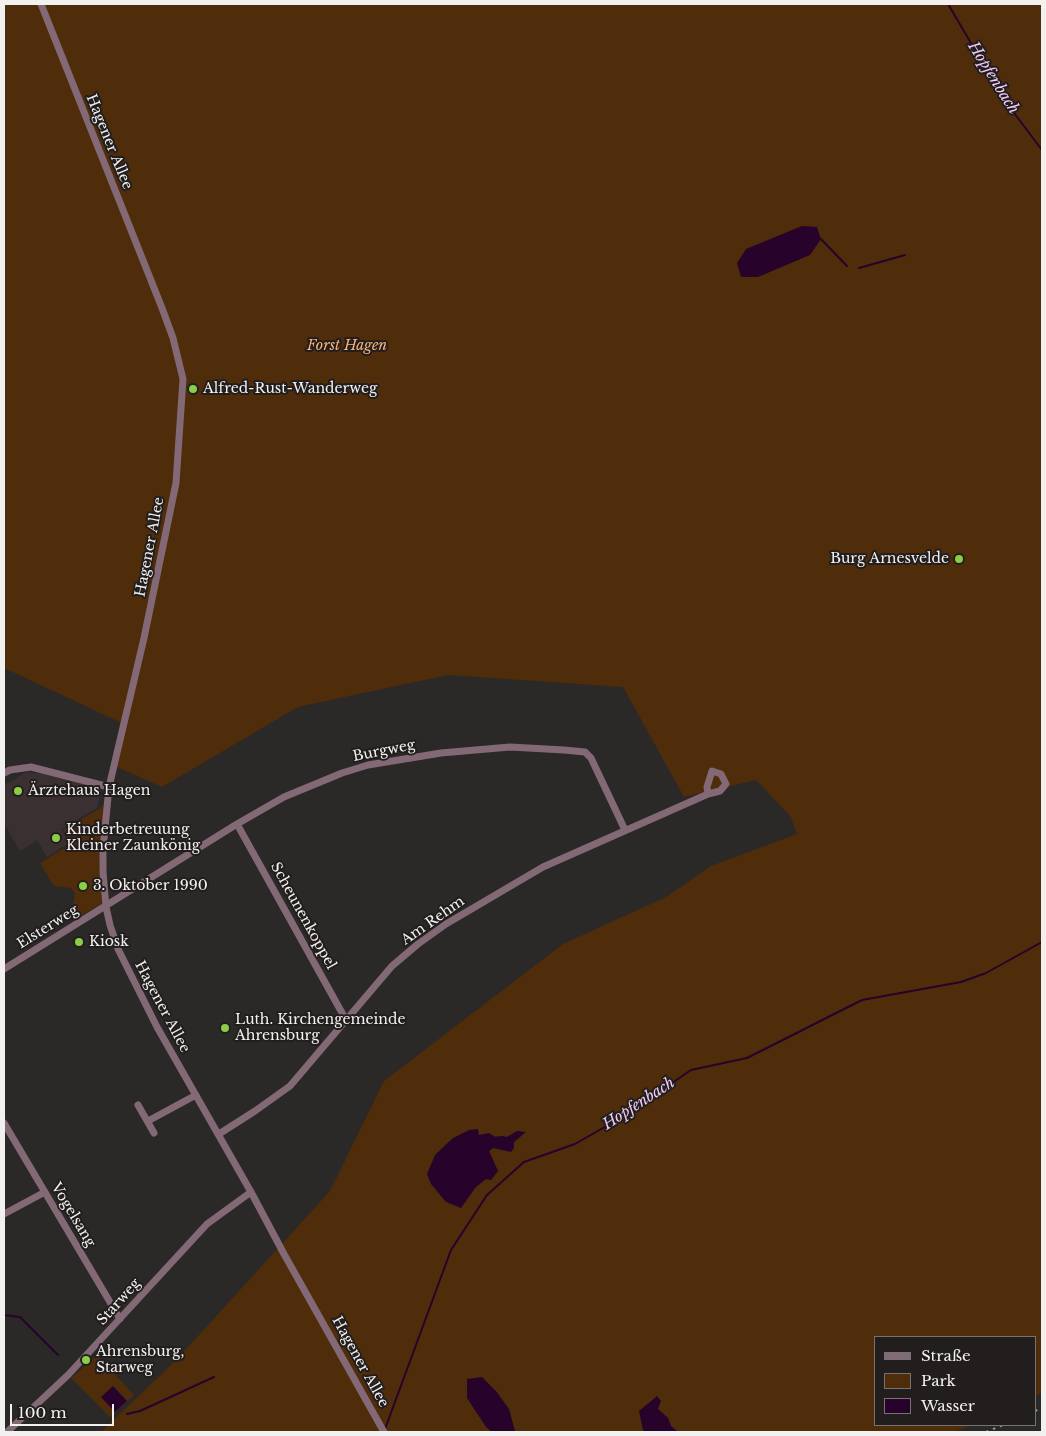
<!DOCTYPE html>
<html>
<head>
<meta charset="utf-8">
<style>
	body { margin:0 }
	#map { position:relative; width:1046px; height:1436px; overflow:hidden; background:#2b2828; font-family:"Libre Baskerville",serif }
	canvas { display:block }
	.frame { position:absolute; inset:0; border:5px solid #f3f0f0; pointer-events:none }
	.legend { position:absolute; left:874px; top:1336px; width:162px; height:90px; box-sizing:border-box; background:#221e1e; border:1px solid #767272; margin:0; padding:6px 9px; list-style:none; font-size:15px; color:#f3f0f0 }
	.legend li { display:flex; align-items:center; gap:10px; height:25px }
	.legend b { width:25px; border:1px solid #767272 }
	.scale { position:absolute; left:10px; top:1404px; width:104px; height:22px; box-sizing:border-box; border:2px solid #f3f0f0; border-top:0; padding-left:6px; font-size:15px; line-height:18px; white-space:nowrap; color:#f3f0f0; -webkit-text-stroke:4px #221e1e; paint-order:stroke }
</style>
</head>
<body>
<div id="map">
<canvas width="1046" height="1436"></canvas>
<div class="frame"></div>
<ul class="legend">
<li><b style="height:6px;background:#836976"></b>Straße</li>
<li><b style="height:14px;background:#4f2c0a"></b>Park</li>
<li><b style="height:14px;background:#27032c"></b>Wasser</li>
</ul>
<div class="scale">100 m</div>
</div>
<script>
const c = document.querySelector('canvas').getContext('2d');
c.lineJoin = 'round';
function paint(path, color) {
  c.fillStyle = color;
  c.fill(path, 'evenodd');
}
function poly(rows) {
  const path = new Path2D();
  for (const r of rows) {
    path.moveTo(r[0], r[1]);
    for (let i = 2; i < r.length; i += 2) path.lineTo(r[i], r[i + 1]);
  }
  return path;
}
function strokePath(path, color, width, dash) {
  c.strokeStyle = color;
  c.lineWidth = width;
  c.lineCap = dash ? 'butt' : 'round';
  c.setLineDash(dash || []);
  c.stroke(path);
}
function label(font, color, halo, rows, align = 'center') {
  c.font = font + ' "Libre Baskerville",serif';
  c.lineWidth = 4;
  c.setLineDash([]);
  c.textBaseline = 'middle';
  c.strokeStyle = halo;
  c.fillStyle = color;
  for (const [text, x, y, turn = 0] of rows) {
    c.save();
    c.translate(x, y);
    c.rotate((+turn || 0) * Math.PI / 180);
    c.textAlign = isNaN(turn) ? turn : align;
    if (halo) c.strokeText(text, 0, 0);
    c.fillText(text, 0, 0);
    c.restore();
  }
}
const built = poly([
	[27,772,44,774,102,789,97,808,61,829,69,843,47,857,37,840,20,851,4,824,4,785]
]);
const green = poly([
	[4,4,1042,4,1042,1393,1035,1396,1035,1337,875,1337,875,1425,971,1425,954,1432,678,1432,671,1426,668,1418,658,1409,643,1430,647,1432,510,1432,515,1431,486,1427,492,1432,101,1432,178,1358,330,1191,384,1081,563,944,666,897,711,866,797,834,791,817,756,780,684,797,623,687,448,675,298,707,162,787,117,767,126,725,4,668],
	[517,1131,525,1132,514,1142,493,1148,489,1151,498,1171,491,1180,486,1179,476,1187,435,1155,453,1138,479,1135,507,1137],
	[104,806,99,868,102,903,74,920,72,912,75,894,71,888,54,886,40,863,71,844,63,830],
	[97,1355,134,1395,110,1417,71,1378]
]);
const water = poly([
	[802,226,817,227,821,239,810,255,758,277,741,277,737,263,746,249],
	[478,1129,479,1135,489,1133,495,1137,502,1136,507,1137,517,1131,526,1132,514,1142,514,1148,511,1152,493,1148,489,1151,498,1171,491,1180,486,1179,476,1187,461,1208,446,1202,431,1184,427,1174,435,1155,453,1138,469,1130],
	[482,1377,496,1391,509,1409,515,1431,492,1432,486,1427,467,1398,467,1379],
	[113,1386,127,1401,115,1412,101,1397],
	[657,1396,661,1401,658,1409,668,1418,671,1426,678,1432,647,1432,643,1430,639,1411]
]);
const stream = poly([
	[948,4,1005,101,1042,150],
	[821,239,847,266],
	[859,268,905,255],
	[4,1315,20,1317,58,1355],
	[127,1414,140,1411,214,1377],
	[385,1429,451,1250,487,1195,524,1162,575,1144,624,1116,691,1070,747,1058,862,1000,961,982,986,973,1042,942]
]);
const minor = poly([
	[41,4,162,308,173,338,183,379,176,483,144,638,109,787,103,849,103,872,106,907,110,925,118,949,157,1027,251,1192,284,1254,384,1432],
	[4,773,10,770,31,767,109,787],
	[237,824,346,1020],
	[4,969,237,824,284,797,342,773,368,765,441,753,510,747,564,750,585,752,591,758,625,830],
	[138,1105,154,1133],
	[148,1121,196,1095],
	[4,1123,120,1319],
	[219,1134,255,1111,290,1086,392,966,418,944,446,924,543,867,708,794,720,791,726,784,721,774,712,771,707,787,708,794],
	[4,1214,45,1192],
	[7,1432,68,1375,207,1224,251,1192]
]);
const rail = poly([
	[1035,1411,1042,1408],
	[986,1432,1003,1425]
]);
const markers = [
	[193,389,5,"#8ace48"],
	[959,559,5,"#8ace48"],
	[18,791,5,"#8ace48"],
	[56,838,5,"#8ace48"],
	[83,886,5,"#8ace48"],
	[79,942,5,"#8ace48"],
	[225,1028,5,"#8ace48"],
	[86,1360,5,"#8ace48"]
];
const streetNames = [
	["Hagener Allee",109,142,68],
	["Hagener Allee",150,547,-79],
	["Burgweg",384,751,-11],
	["Scheunenkoppel",303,916,61],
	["Am Rehm",433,921,-35],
	["Elsterweg",48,927,-32],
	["Hagener Allee",162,1007,62],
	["Vogelsang",73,1215,59],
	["Starweg",119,1302,-48],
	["Hagener Allee",360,1362,61]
];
const parkNames = [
	["Forst Hagen",347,346]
];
const poiNames = [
	["Alfred-Rust-Wanderweg",203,389],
	["Burg Arnesvelde",949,559,"right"],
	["Ärztehaus Hagen",28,791],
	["Kinderbetreuung",66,830],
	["Kleiner Zaunkönig",66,846],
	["3. Oktober 1990",93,886],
	["Kiosk",89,942],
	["Luth. Kirchengemeinde",235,1020],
	["Ahrensburg",235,1036],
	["Ahrensburg,",96,1352],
	["Starweg",96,1368]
];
const waterNames = [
	["Hopfenbach",993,78,58],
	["Hopfenbach",639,1104,-33]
];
paint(built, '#3a2f31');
paint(green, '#4f2c0a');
paint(water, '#27032c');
strokePath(stream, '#27032c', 2);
strokePath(minor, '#836976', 7);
strokePath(rail, '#9c9999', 2, [2.5, 5]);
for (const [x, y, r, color] of markers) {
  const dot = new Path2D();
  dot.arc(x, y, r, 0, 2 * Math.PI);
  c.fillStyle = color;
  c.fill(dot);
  strokePath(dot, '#221e1e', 2);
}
label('14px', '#f3f0f0', '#221e1e', streetNames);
label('italic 14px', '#fdb377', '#221e1e', parkNames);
label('14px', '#f3f0f0', '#221e1e', poiNames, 'left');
label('italic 15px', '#f3cdf8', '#221e1e', waterNames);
</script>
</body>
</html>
